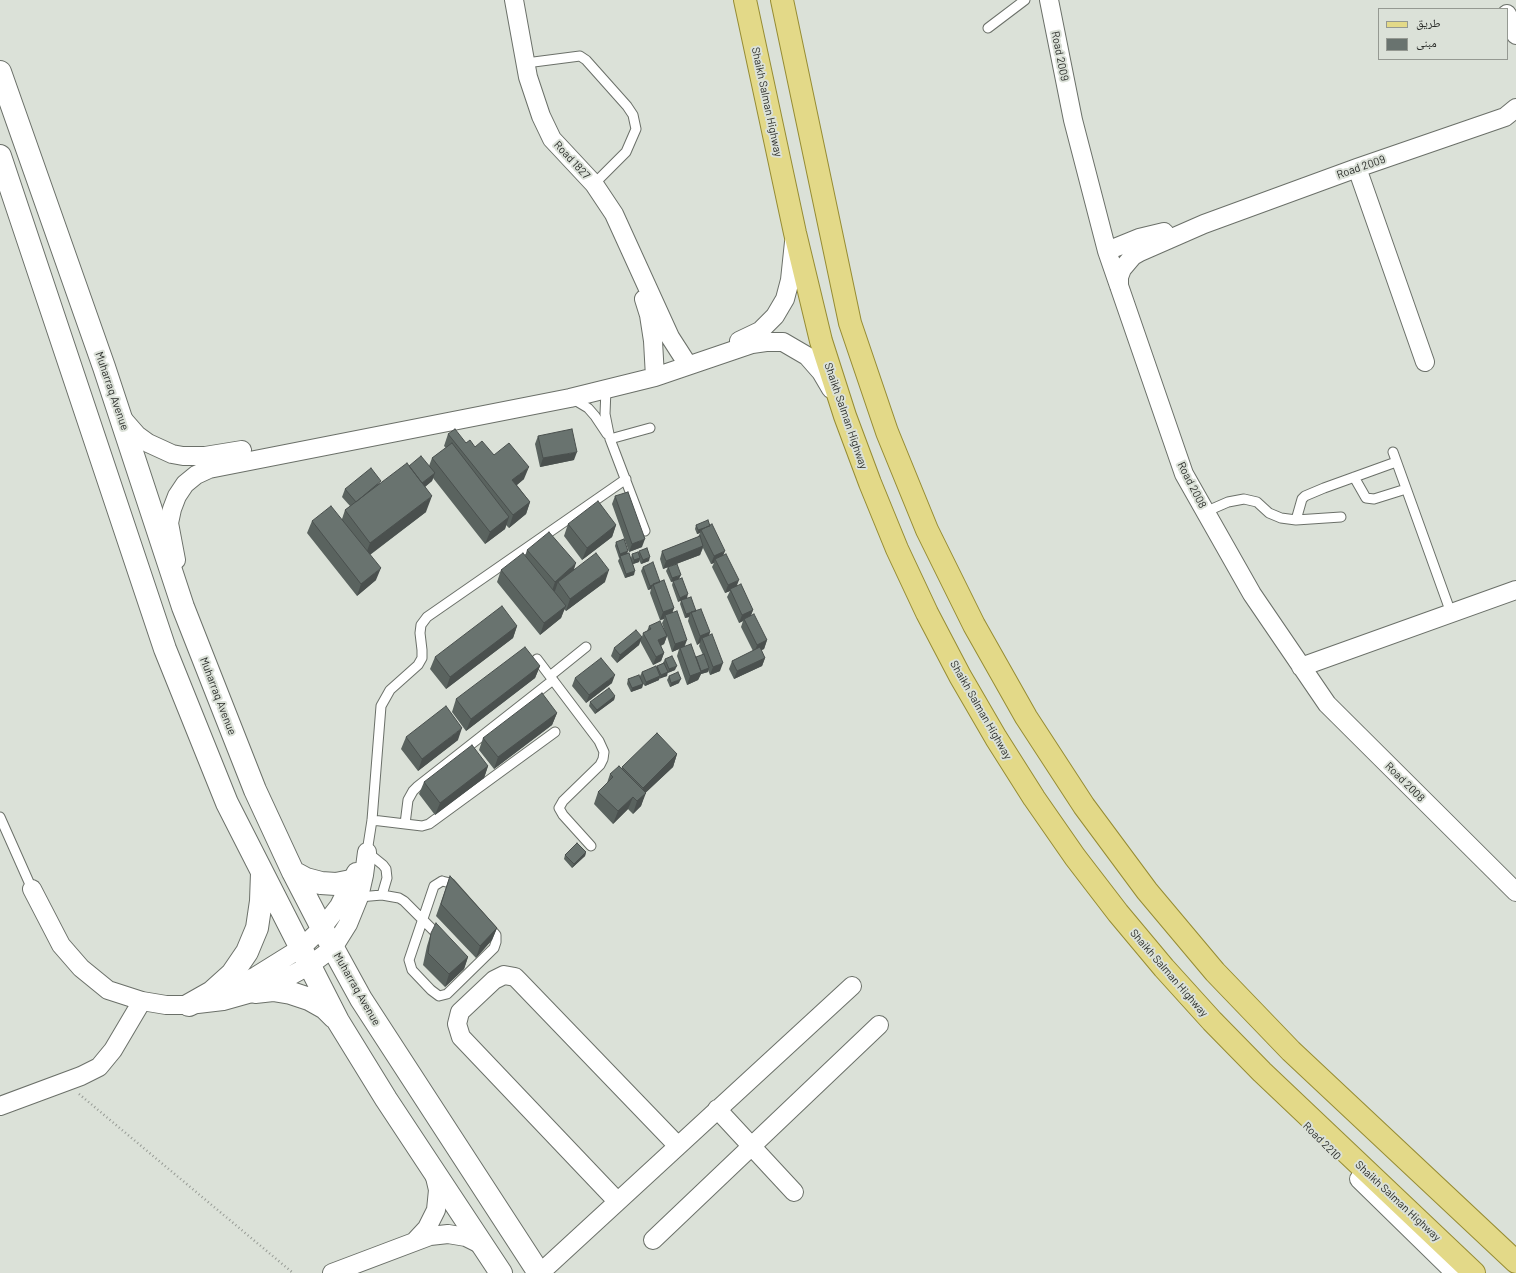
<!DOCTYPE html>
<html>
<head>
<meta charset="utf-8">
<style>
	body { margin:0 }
	#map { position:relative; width:1516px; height:1273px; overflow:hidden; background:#dbe1d8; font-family:Barlow,"Noto Naskh Arabic",sans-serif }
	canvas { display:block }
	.legend { position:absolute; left:1378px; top:8px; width:130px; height:52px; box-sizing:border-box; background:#dbe1d8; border:1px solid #959992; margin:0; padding:5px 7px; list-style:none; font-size:12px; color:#2b2d2a }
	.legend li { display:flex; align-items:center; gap:8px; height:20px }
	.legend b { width:20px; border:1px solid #959992 }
</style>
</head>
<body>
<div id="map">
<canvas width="1516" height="1273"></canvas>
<ul class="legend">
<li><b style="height:5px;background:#e3d988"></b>طريق</li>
<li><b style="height:11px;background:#69736f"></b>مبنى</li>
</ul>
</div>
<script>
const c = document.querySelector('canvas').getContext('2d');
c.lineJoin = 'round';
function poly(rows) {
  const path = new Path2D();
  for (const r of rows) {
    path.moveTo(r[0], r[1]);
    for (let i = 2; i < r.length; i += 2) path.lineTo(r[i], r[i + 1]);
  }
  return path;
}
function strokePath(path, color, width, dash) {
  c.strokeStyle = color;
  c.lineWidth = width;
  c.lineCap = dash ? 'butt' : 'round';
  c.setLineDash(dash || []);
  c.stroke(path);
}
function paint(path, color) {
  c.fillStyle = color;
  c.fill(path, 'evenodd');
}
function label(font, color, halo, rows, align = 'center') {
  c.font = font + ' Barlow,sans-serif';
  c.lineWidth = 4;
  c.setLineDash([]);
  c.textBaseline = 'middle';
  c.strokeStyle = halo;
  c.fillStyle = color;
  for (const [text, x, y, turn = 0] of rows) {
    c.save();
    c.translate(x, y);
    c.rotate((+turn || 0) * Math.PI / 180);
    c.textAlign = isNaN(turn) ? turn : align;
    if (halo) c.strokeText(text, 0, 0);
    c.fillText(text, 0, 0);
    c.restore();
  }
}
const path = poly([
	[79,1094,293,1273]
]);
const service = poly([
	[988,28,1025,0],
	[526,63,580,56,586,60,627,106,633,115,636,129,626,152,594,184],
	[606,389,605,414,610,439,645,531],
	[573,399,588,408,595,416,607,434],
	[610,439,650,428],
	[1393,452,1451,613],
	[1354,477,1366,498,1374,499,1406,489],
	[1205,512,1228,502,1244,499,1257,502,1269,513,1281,518,1296,520,1341,517],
	[1296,520,1302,499,1305,496,1324,488,1396,462],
	[537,659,599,741,604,752,603,759,600,765,563,801,559,808,563,815,591,846],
	[550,676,586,647],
	[0,817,32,889],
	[372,820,422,826,429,824,555,732],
	[405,824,408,800,413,791,418,786,553,680],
	[442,881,450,883,496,935,496,942,494,948,447,994,439,996,431,990,412,970,409,960,434,886,442,881],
	[382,895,387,878,386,869,383,865,367,852,372,820,381,706,390,690,418,665,422,658,422,650,420,633,421,625,427,617,626,479],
	[359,897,382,895,399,898,404,901,440,937]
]);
const minor = poly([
	[514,0,528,77,541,116,552,139,594,184,614,214,670,337,688,365],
	[1049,0,1073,120,1107,251,1184,474,1252,594,1327,704,1516,892],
	[1507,14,1516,35],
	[1357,168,1425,362],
	[1107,251,1139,238,1164,232],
	[1119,286,1119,277,1122,269,1133,256,1140,252,1204,224,1357,168,1505,117,1516,108],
	[644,299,649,315,653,341,655,377],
	[739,341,760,331,775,316,785,299,790,280,794,242],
	[123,419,137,435,148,443,172,454,183,456,205,456,242,450],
	[176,560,169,523,172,509,177,496,185,484,196,475,209,469,570,398,655,377,752,344,766,342,783,342,807,356,821,372,831,389],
	[1301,667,1516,590],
	[32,889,61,945,81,968,108,990,142,1001,166,1005,189,1005,223,1001,255,992,281,981,310,965,333,948,348,924,359,897,364,875,367,852],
	[225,991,256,976,301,948,322,928,339,906,356,872],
	[0,1106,81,1076,99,1067,113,1050,142,1001],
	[717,1109,794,1192],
	[1359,1179,1455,1273],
	[617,1201,461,1037,457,1024,460,1012,494,980,504,975,515,977,519,981,678,1146],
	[653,1240,879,1025],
	[414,1242,427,1228,436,1210,438,1190,434,1173],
	[332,1273,430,1236,448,1234,466,1237,482,1245],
	[540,1273,852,986]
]);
const secondary = poly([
	[0,72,104,367,183,607,255,790,293,872,322,928,361,999,539,1273],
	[0,156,165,649,227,803,338,1021,386,1099,501,1273],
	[293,872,306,879,321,883,336,884,351,881],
	[255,992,273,990,291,993,309,999,325,1008,334,1017],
	[189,1005,212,992,232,974,247,952,257,928,261,901,262,873]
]);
const primary = poly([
	[745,0,795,233,821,341,845,416,870,483,897,549,927,613,960,676,996,738,1034,798,1075,857,1118,913,1164,968,1212,1021,1262,1072,1474,1273],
	[782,0,850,323,887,432,927,530,974,625,1026,717,1084,806,1147,891,1215,972,1291,1051,1516,1262]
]);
const wall = poly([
	[448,434,475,447,494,455,524,479,517,485,530,502,526,514,509,528,506,525,505,529,485,544,433,478,432,481,425,487,426,512,370,555,376,580,357,596,307,533,312,521,342,519,345,510,350,506,342,497,345,489,381,483,409,466,429,466,432,458,446,448,444,446],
	[538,436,574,460,540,467,535,444],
	[615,496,642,547,629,552,612,504],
	[568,524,616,525,612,537,582,560,564,536],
	[696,525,710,526,737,586,753,610,751,615,767,640,764,649,761,650,765,658,762,666,734,679,729,669,732,661,753,651,741,627,743,621,739,623,727,597,730,591,725,593,712,567,714,563,711,564,703,548,700,555,663,569,660,559,662,551,698,537,700,533,697,534,695,529],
	[616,542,631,558,632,554,638,553,639,551,649,561,641,564,639,560,639,562,633,564,634,575,625,578,618,561,620,557,619,558,615,546],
	[527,550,605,582,566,611,564,609,561,618,540,635,497,582,501,570,525,556],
	[643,567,660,582,674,608,672,613,684,646,696,657,703,655,699,646,700,643,697,645,688,621,689,617,685,618,680,604,681,600,678,602,672,585,673,581,687,598,696,611,710,632,709,635,720,671,710,675,708,670,708,672,701,674,698,680,687,685,677,656,679,649,672,652,667,636,664,644,661,646,664,653,661,661,653,665,640,641,639,645,617,663,611,656,614,648,642,637,643,633,647,631,649,626,666,635,662,623,664,619,660,620,650,593,651,589,648,590,641,571],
	[668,567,679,579,671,582,666,571],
	[517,626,513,638,446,689,430,669,435,657],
	[665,659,675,670,667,673,667,676,659,678,659,680,645,686,643,684,642,688,631,692,627,684,628,679,640,676,642,672,657,668,657,666,663,663],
	[540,666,535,678,466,731,452,712,456,699],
	[669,676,679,683,670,687,667,680],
	[575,678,612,683,586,703,572,686],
	[615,696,614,700,595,714,589,706,590,702],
	[557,713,552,725,494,769,479,750,483,738],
	[406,737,458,740,418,771,401,749],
	[677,754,673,767,645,793,641,806,633,814,628,809,613,824,594,804,598,792,607,783,610,774,621,769,622,767],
	[488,766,484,778,435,815,419,794,424,782],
	[586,852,585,856,572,868,564,859,565,855],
	[450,876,497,928,492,940,476,958,436,916],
	[431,933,468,957,464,969,445,987,423,965,427,946]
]);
const shadedWall = poly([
	[577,452,574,460,540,467,543,458],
	[529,467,524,479,508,492,512,480],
	[435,473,432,481,416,494,419,486],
	[432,496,426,512,364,559,370,543],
	[530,502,526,514,509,528,513,515],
	[509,517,505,529,485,544,490,532],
	[616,525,612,537,582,560,587,548],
	[710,526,701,530,700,533,697,534,698,530],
	[645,539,642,547,629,552,632,544],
	[703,546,700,555,663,569,666,561],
	[628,551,627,555,619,558,620,554],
	[725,551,722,559,715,559,714,563,711,564,714,556],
	[650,557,649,561,641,564,643,560],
	[640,558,639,562,633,564,634,560],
	[576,563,572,576,558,582,555,591,551,594,555,582],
	[381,568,376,580,357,596,361,584],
	[609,570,605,582,566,611,570,599],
	[635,571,634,575,625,578,626,574],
	[681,575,679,579,671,582,672,578],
	[739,580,736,588,730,589,730,591,725,593,728,585],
	[653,585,651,589,648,590,650,586],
	[688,594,687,598,678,602,680,598],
	[566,606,561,618,540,635,544,623],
	[674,608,671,616,665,615,664,619,660,620,663,612],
	[753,610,750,618,744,619,743,621,739,623,742,615],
	[691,612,689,617,685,618,686,614],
	[517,626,513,638,446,689,450,677],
	[710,632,707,641,702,638,700,643,697,645,700,636],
	[667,636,664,644,655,648,658,640],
	[642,637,639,645,617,663,620,655],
	[687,640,684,648,680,648,679,649,672,652,675,644],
	[767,640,764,649,754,654,757,645],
	[664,653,661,661,653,665,656,657],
	[765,658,762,666,734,679,737,671],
	[723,663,720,671,710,675,713,667],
	[540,666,535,678,466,731,471,719],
	[677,666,675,670,668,673,669,669],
	[709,668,708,672,701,674,698,680,687,685,690,676,699,671],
	[668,672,667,676,659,679,661,675],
	[615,675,612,683,586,703,589,695],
	[660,676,659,680,645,686,646,682],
	[681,679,679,683,670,687,671,683],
	[643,684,642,688,631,692,632,688],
	[615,696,614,700,595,714,597,710],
	[557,713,552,725,494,769,498,757],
	[462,728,458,740,418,771,422,759],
	[677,754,673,767,638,800,643,788],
	[488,766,484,778,435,815,440,803],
	[646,793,641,806,633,814,637,801],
	[633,797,628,809,613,824,618,811],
	[586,852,585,856,572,868,574,864],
	[497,928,492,940,476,958,480,946],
	[468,957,464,969,445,987,449,974]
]);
const building = poly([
	[455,429,466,443,470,440,475,447,482,441,494,455,509,443,529,467,512,480,530,502,513,515,448,434,455,429],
	[572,429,577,452,543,458,538,436,572,429],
	[452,443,509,517,490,532,432,458,452,443],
	[421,456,435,473,422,483,409,466,421,456],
	[407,463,432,496,370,543,345,510,407,463],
	[371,468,381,481,356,502,345,489,371,468],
	[628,492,645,539,632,544,615,496,628,492],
	[598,501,616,525,587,548,568,524,598,501],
	[331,506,381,568,361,584,312,521,331,506],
	[708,520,710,526,698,530,696,525,708,520],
	[712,524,725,551,714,556,701,530,712,524],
	[549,532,576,563,555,582,527,550,549,532],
	[700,536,703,546,666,561,662,551,700,536],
	[624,539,628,551,620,554,616,542,624,539],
	[647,548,650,557,643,560,639,551,647,548],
	[638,552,640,558,634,560,632,554,638,552],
	[523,553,566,606,544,623,501,570,523,553],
	[596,553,609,570,570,599,558,582,596,553],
	[629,553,635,571,626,574,620,556,629,553],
	[726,554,739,580,728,585,715,559,726,554],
	[653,562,660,582,650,586,643,567,653,562],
	[677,564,681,575,672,578,668,567,677,564],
	[682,578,688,594,680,598,673,581,682,578],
	[664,580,674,608,663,612,653,584,664,580],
	[741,584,753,610,742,615,730,589,741,584],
	[691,597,696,611,686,614,681,600,691,597],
	[502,606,517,626,450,677,435,657,502,606],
	[701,609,710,632,700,636,691,612,701,609],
	[677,611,687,640,675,644,665,615,677,611],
	[754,614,767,640,757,645,744,619,754,614],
	[660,621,667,636,658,640,664,653,656,657,643,633,651,629,649,626,660,621],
	[636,630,642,637,620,655,614,648,636,630],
	[712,634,723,663,713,667,702,638,712,634],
	[691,644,701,672,690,676,680,648,691,644],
	[525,647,540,666,471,719,456,699,525,647],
	[760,647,765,658,737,671,732,661,760,647],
	[704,654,709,668,701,671,696,657,704,654],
	[672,656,677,666,669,669,665,659,672,656],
	[601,658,615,675,589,695,575,678,601,658],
	[664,663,668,672,661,675,657,666,664,663],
	[656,666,660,676,646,682,642,672,656,666],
	[678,672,681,679,671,683,669,676,678,672],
	[639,675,643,684,632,688,628,679,639,675],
	[609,688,615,696,597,710,590,702,609,688],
	[542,693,557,713,498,757,483,738,542,693],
	[446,706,462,728,422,759,406,737,446,706],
	[657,733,677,754,643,788,622,767,657,733],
	[472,745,488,766,440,803,424,782,472,745],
	[619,766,646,793,637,801,633,797,618,811,598,792,613,777,610,774,619,766],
	[577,843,586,852,574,864,565,855,577,843],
	[450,876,497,928,480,946,441,904,450,876],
	[436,923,468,957,449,974,428,953,431,933,436,923]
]);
const streetNames = [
	["Road 2009",1060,56,79],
	["Shaikh Salman Highway",767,102,78],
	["Road 1827",572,160,47],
	["Road 2009",1361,167,-19],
	["Muharraq Avenue",112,391,71],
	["Shaikh Salman Highway",846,416,71],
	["Road 2008",1192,485,63],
	["Muharraq Avenue",218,696,69],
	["Shaikh Salman Highway",981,710,60],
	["Road 2008",1405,782,45],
	["Shaikh Salman Highway",1169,973,49],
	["Muharraq Avenue",357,989,60],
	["Road 2210",1322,1141,45],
	["Shaikh Salman Highway",1398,1201,43]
];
strokePath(service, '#6b7069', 11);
strokePath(minor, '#6b7069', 20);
strokePath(secondary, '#6b7069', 24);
strokePath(primary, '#968c33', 24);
strokePath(path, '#979b95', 2.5, [1, 3]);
strokePath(service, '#fff', 9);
strokePath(minor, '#fff', 18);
strokePath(secondary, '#fff', 22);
strokePath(primary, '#e3d988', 22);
paint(wall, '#5a635f');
paint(shadedWall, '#4a504e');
paint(building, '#69736f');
strokePath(building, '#4a504e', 1);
label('11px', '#2b2d2a', '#dbe1d8', streetNames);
</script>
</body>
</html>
